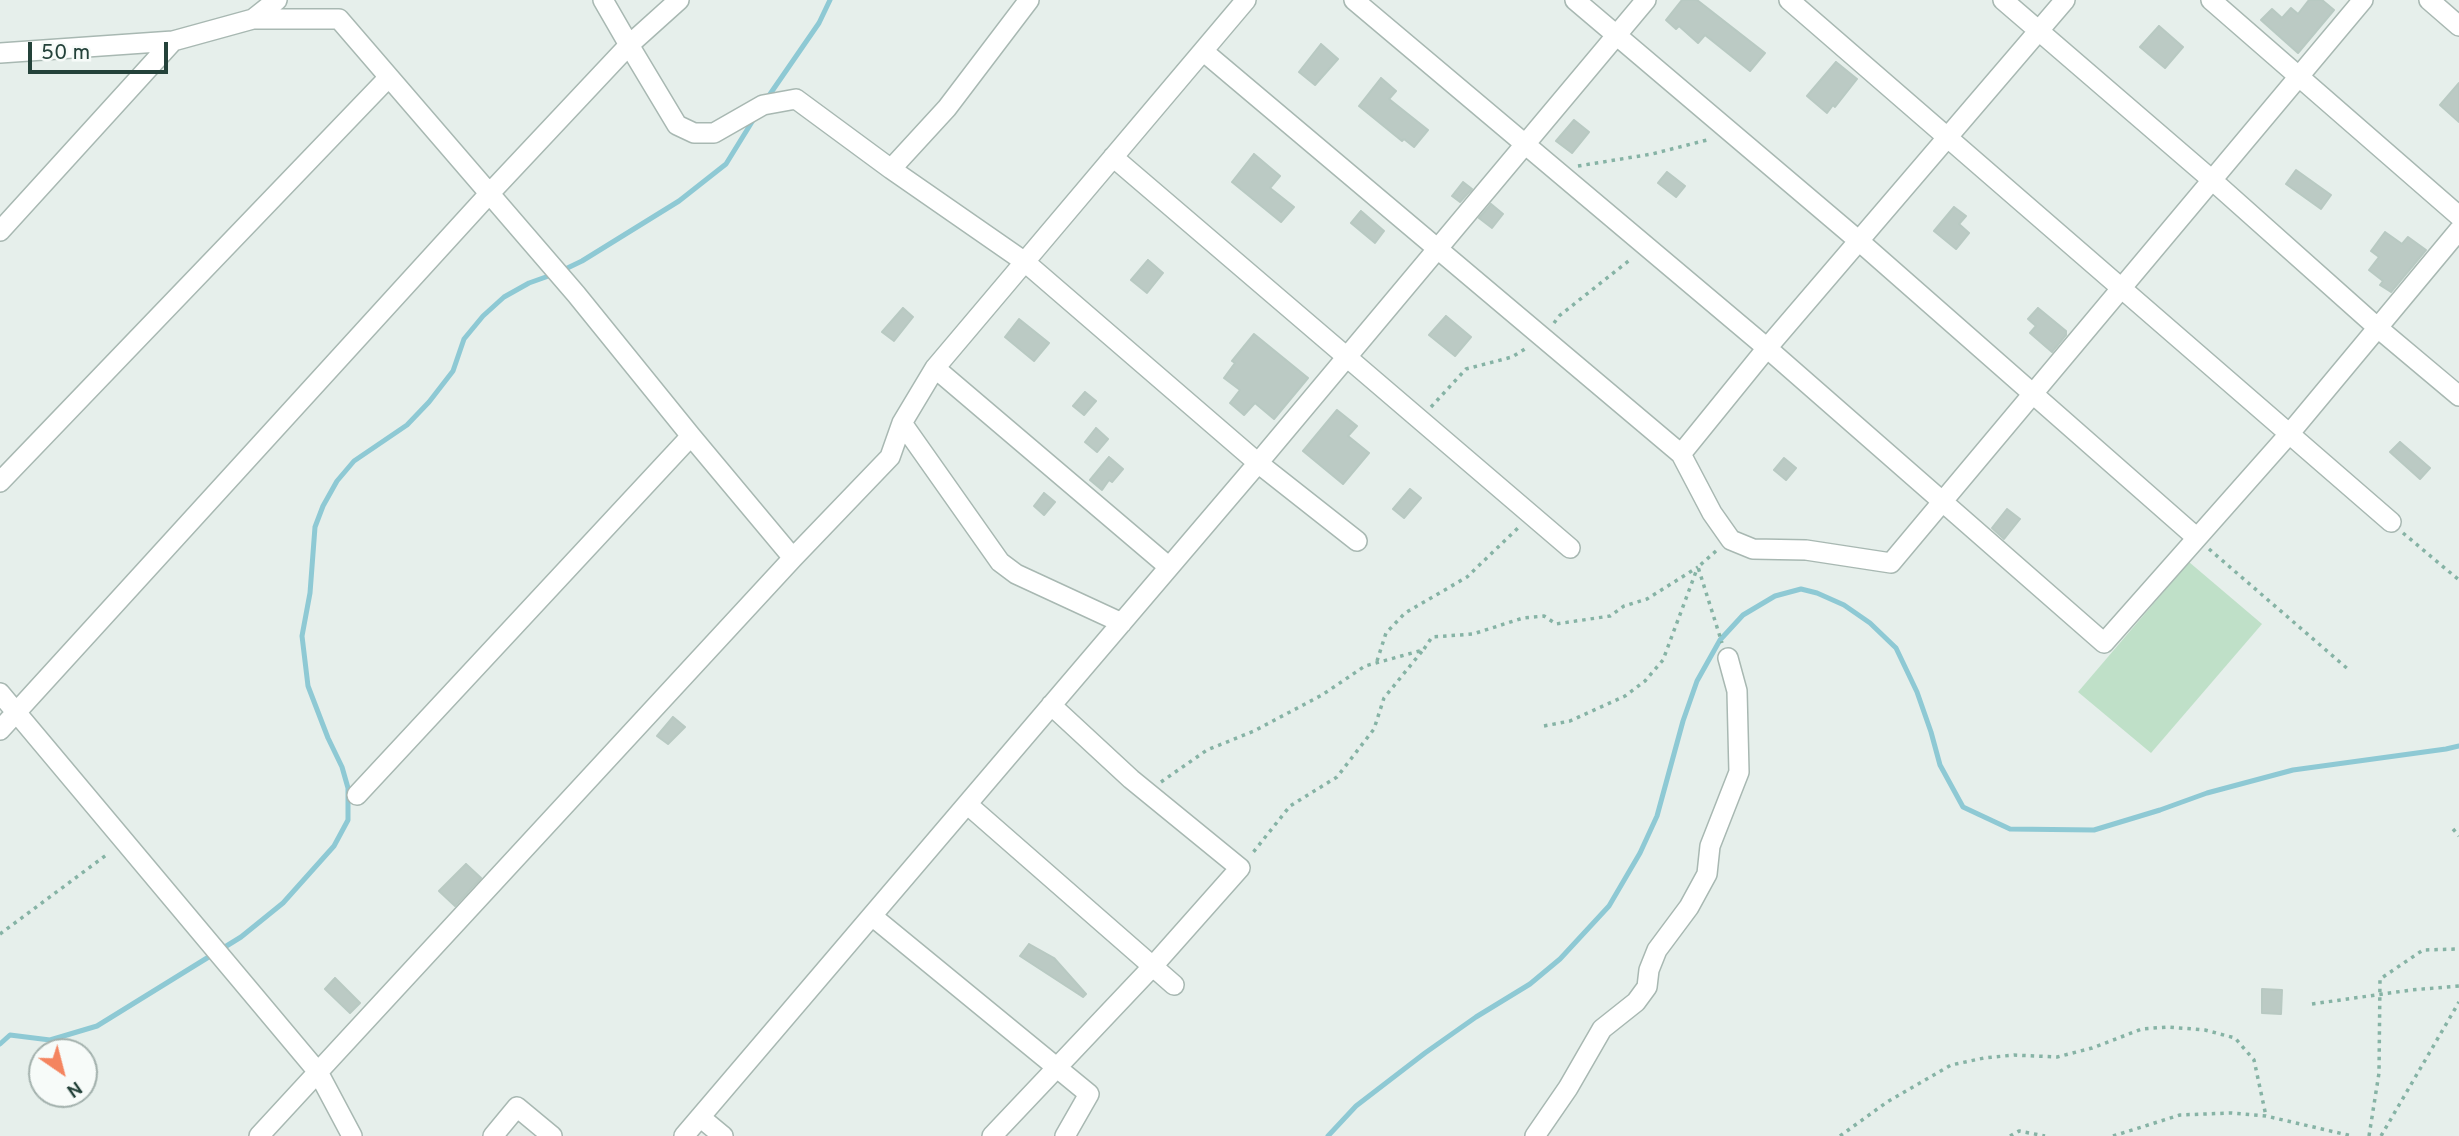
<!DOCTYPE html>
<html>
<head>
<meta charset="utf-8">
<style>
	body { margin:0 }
	#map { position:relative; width:2459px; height:1136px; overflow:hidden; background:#e6efeb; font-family:Overpass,sans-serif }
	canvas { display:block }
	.north { position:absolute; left:28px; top:1038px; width:70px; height:70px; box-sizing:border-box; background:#f7fbf9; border:2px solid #a3b1ad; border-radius:50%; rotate:145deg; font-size:19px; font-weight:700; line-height:28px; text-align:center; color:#24423a }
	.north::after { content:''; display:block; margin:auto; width:24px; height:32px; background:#f4845f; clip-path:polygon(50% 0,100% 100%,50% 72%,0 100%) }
	.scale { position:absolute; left:28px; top:42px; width:140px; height:32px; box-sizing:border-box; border:4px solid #24423a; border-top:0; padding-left:9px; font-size:21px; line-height:24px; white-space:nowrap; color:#24423a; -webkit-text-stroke:5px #f7fbf9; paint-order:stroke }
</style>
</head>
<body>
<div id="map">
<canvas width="2459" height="1136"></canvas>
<div class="north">N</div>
<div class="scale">50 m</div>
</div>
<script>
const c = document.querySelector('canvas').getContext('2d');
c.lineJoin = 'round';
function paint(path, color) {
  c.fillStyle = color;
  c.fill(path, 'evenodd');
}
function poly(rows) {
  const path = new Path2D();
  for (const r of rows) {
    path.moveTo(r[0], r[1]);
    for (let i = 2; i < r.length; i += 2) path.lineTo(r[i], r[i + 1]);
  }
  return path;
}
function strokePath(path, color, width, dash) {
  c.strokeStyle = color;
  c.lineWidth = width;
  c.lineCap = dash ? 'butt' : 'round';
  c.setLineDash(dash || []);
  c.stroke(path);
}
const green = poly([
	[2189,562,2262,624,2151,753,2078,692]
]);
const stream = poly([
	[768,97,819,23,830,0],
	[0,1044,10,1035,50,1040,97,1026,241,937,283,903,334,846,348,820,348,788,342,767,328,738,308,686,302,636,310,593,315,527,323,506,337,481,354,461,407,425,429,402,453,371,464,339,483,316,504,297,529,283,557,273,582,261,679,201,726,164,755,117],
	[1328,1136,1356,1106,1425,1053,1476,1017,1530,984,1560,959,1609,906,1640,853,1657,816,1683,721,1697,681,1720,640,1743,615,1775,596,1801,589,1817,593,1844,605,1870,623,1896,648,1917,692,1931,732,1940,765,1963,807,2010,829,2094,830,2160,810,2207,793,2293,770,2446,749,2459,746]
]);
const building = poly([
	[1682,0,1697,0,1765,53,1750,71,1705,35,1698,43,1679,26,1676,29,1666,20,1682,0],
	[2309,0,2322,0,2334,10,2298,53,2261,20,2272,9,2282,18,2291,8,2298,14,2309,0],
	[2159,26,2183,47,2165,68,2140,47,2159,26],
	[1321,44,1338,59,1315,85,1299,72,1321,44],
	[1836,62,1857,79,1835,107,1833,105,1827,113,1807,96,1836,62],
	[1381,78,1396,91,1389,99,1428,130,1414,147,1404,139,1402,141,1359,106,1381,78],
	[2459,83,2459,122,2440,105,2459,83],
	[1574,120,1589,132,1572,153,1556,141,1574,120],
	[1254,154,1280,176,1270,188,1294,207,1281,222,1232,182,1254,154],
	[2296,170,2331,195,2321,209,2286,184,2296,170],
	[1667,172,1685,186,1676,197,1658,183,1667,172],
	[1463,182,1472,189,1460,202,1452,196,1463,182],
	[1491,204,1503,214,1492,228,1479,218,1491,204],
	[1954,207,1966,216,1959,224,1969,233,1956,249,1934,231,1954,207],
	[1361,211,1384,231,1375,243,1351,223,1361,211],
	[2385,232,2402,244,2408,237,2426,250,2391,292,2380,285,2383,281,2369,270,2379,257,2371,251,2385,232],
	[1148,260,1163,273,1147,293,1131,280,1148,260],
	[903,308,913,317,894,341,882,332,903,308],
	[2038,308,2066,331,2066,335,2052,352,2030,333,2036,326,2028,319,2038,308],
	[1446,316,1471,337,1455,356,1429,335,1446,316],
	[1019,319,1049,343,1034,361,1005,337,1019,319],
	[1254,334,1308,378,1274,419,1255,403,1244,415,1230,403,1240,390,1224,378,1235,363,1232,361,1254,334],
	[1085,392,1096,401,1084,415,1073,406,1085,392],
	[1337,410,1357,426,1348,436,1369,453,1343,484,1303,451,1337,410],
	[1096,428,1108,439,1097,452,1085,442,1096,428],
	[2400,442,2430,468,2420,479,2390,452,2400,442],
	[1109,457,1123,469,1112,482,1109,480,1102,490,1090,480,1109,457],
	[1784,458,1796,468,1786,480,1774,470,1784,458],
	[1410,489,1421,498,1404,518,1393,509,1410,489],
	[1044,493,1055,502,1044,515,1034,506,1044,493],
	[2007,509,2020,519,2004,539,1992,528,2007,509],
	[673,717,685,727,668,744,657,736,673,717],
	[466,864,481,878,455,906,439,891,466,864],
	[1029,944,1054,958,1086,994,1083,997,1020,956,1029,944],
	[335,978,360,1003,350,1013,325,989,335,978],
	[2262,989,2282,990,2281,1014,2262,1013,2262,989]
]);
const path = poly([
	[1578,166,1652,154,1711,139],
	[1554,323,1559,316,1631,259],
	[1431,407,1466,369,1512,357,1528,347],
	[2403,533,2459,580],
	[2209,549,2349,670],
	[1716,551,1698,567,1722,643],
	[1424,649,1432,637,1473,634,1523,618,1544,616,1556,624,1610,616,1624,606,1647,599,1698,567],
	[1377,661,1386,633,1405,613,1467,577,1520,526],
	[1544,726,1570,721,1625,696,1645,681,1663,660,1697,569],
	[1161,782,1207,750,1254,731,1322,695,1365,666,1423,650,1384,698,1374,729,1337,777,1290,806,1251,855],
	[2453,829,2459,836],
	[0,934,109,853],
	[2312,1004,2411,990,2459,986],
	[1840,1136,1887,1102,1951,1065,1984,1058,2014,1055,2057,1057,2092,1048,2142,1029,2168,1027,2205,1030,2235,1038,2254,1060,2266,1116],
	[2010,1136,2019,1131,2045,1136],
	[2113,1136,2180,1115,2231,1113,2266,1116,2352,1136],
	[2369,1136,2379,1073,2380,979,2423,950,2459,949],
	[2381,1136,2459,1002]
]);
const minor = poly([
	[679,0,629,45,677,125,694,133,714,133,763,105,796,99,891,169,1025,262,1258,463,1357,541],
	[1354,0,1767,348,2104,643,2197,538],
	[1575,0,1859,241,2197,538,2290,433,2459,230],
	[1789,0,2391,522],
	[2003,0,2212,180,2378,328,2459,396],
	[2211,0,2459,216],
	[2429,0,2459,26],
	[253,19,277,0],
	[1203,51,1681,454,1712,513,1731,540,1753,549,1806,550,1891,563,2363,0],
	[0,53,173,41,253,19,339,19,576,294,691,436,793,558],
	[1113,157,1570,548],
	[891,169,947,108,1029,0],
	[0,231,173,41],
	[935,368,1169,567],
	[902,423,1000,562,1016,574,1122,623],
	[1681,454,1767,348,2065,0],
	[0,482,389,77],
	[0,693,318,1072,793,558,890,457,902,423,935,368,1246,0],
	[0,730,489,194,629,45,603,0],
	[357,795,691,436],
	[967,804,1174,985],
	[872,916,1089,1094,1065,1136],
	[700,1117,723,1136],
	[259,1136,318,1072,352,1136],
	[493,1136,517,1107,552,1136],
	[684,1136,1258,463,1646,0],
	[992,1136,1153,966,1240,868,1131,779,1051,705],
	[1535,1136,1568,1088,1602,1029,1636,1002,1647,987,1649,970,1657,950,1689,907,1707,874,1710,846,1739,772,1737,691,1728,658]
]);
paint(green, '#bfe0c8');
strokePath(stream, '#8ec9d4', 5);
paint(building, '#bbcac4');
strokePath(building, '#b8c9c2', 2);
strokePath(minor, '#a8b8b2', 22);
strokePath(path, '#86b3a5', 3.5, [3.5, 5]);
strokePath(minor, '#fff', 19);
</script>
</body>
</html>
